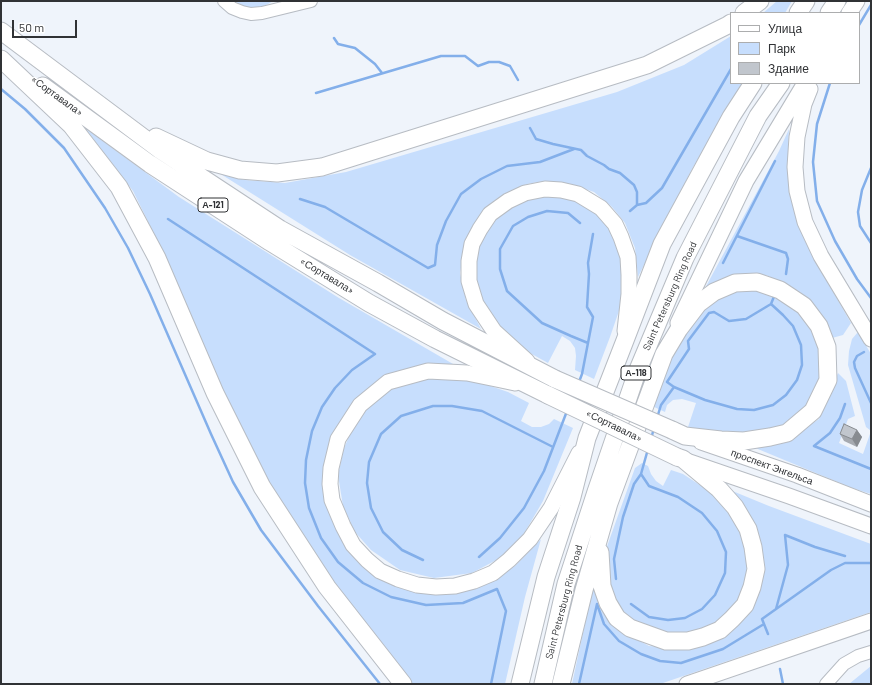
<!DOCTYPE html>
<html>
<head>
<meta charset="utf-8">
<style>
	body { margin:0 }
	#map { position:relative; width:872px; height:685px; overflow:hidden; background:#eff4fb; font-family:Barlow,sans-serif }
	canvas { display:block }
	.frame { position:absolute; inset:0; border:2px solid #303235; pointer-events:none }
	.legend { position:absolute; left:730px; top:12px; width:130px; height:72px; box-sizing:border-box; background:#fff; border:1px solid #acadae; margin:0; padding:5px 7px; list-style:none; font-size:12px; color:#303235 }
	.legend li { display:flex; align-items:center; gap:8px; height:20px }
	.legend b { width:20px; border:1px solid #acadae }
	.scale { position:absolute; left:12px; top:20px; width:65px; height:18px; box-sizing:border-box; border:2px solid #303235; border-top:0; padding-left:5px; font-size:12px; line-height:14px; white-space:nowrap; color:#303235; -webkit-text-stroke:3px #fff; paint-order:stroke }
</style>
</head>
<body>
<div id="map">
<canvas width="872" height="685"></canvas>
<div class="frame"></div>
<ul class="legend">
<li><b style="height:5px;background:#fff"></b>Улица</li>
<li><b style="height:11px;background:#c7defd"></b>Парк</li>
<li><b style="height:11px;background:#c1c6cd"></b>Здание</li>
</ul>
<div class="scale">50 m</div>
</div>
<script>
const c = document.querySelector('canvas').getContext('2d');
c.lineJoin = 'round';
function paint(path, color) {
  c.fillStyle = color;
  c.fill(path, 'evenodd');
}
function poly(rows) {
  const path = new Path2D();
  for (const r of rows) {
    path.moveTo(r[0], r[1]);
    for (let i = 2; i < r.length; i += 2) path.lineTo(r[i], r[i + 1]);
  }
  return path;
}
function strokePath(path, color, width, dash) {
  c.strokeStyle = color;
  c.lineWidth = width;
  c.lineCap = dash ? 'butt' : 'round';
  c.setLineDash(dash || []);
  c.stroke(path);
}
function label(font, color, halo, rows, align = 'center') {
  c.font = font + ' Barlow,sans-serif';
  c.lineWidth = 3;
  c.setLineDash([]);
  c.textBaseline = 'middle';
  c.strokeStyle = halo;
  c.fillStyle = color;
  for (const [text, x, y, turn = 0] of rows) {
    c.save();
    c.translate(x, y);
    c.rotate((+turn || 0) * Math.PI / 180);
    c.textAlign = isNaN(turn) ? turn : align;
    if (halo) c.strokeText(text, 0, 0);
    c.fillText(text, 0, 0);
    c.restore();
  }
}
const green = poly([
	[234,1,273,1,268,4,262,7,255,8,250,8,244,6],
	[777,1,792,1,785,13,763,13],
	[731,36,731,83,743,83,692,169,638,277,635,248,625,223,612,207,594,192,570,184,544,181,527,184,506,193,490,204,477,221,466,240,460,273,466,300,481,329,350,255,219,173,245,180,285,183,346,172,617,92,684,65],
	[85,128,179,197,339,298,460,368,427,365,349,411,327,505,377,574,483,585,515,566,541,539,525,597,505,684,413,684,338,588,273,492,228,402,166,258,133,191],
	[789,129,788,151,792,196,805,239,816,262,851,323,843,335,832,338,813,304,792,287,766,275,733,277,704,290,779,151],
	[554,195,580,200,598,213,605,221,616,242,622,264,623,284,621,305,610,337,594,379,575,370,576,356,575,348,570,341,562,336,548,363,521,348,497,327,485,308,477,287,475,257,485,230,501,212,525,198],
	[746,289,768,290,792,304,807,321,819,350,819,378,808,404,780,427,723,436,688,427,696,403,682,399,673,400,667,405,665,412,652,406,673,354,689,324,708,302,729,291],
	[858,332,871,354,871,494,852,488,753,447,785,441,819,419,838,373,846,381,855,416,848,419,839,443,863,454,871,431,866,427,848,365,849,351,852,339],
	[439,377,473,380,508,392,529,403,521,421,532,427,541,427,549,424,554,419,573,428,543,501,522,537,502,557,472,573,434,578,400,570,371,550,355,532,343,506,338,475,344,448,354,425,370,405,389,389,415,379],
	[642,463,648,466,651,474,656,481,663,486,671,470,683,474,715,495,735,521,744,543,749,563,744,589,732,608,714,625,691,635,657,632,635,622,619,607,611,590,605,552,635,468],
	[730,490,769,506,871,544,871,612,660,684,572,684,593,586,629,635,649,646,686,648,708,644,761,579],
	[871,666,871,684,849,684]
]);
const stream = poly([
	[859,25,871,5],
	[334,38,338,44,355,48,375,64,382,73],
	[830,83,817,124,813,162,817,201,835,241,857,279,871,298],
	[1,89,25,109,64,148,105,208,128,248,150,294,211,434,233,482,261,530,318,606,380,684],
	[316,93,441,56,465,56,478,66,489,62,499,62,510,66,518,80],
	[530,128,536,139,553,144,581,150,587,156,604,165,609,169,620,173,634,185,637,192,637,205,630,211],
	[871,168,862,190,858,212,860,226,871,243],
	[300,199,325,207,428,268,435,265,437,245,446,221,461,194,481,179,507,166,540,162,574,149],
	[637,205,646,203,662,188,731,69],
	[168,219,375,354,352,370,335,388,322,407,312,431,306,460,305,483,309,508,321,538,338,562,363,583,391,597,426,605,463,603,497,589,506,611,491,684],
	[580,223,568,213,547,211,528,217,513,226,500,249,500,269,507,291,542,323,571,336,588,343],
	[737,236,786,253,788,259,786,274],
	[723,263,775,161],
	[771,304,746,319,729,321,714,312,709,313,688,341,689,349,667,382,674,387,705,400,737,409,754,410,773,405,786,395,797,380,802,365,801,345,793,326,783,315,771,304,775,294],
	[864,352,857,356,854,362,855,368,871,403],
	[579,382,582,374,593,317,587,307,589,274,588,263,593,234],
	[845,404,840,418,830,433,814,446,871,469],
	[657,418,661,405,674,387],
	[651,439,654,428],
	[479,557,500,538,524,508,544,471,567,411],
	[423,560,402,550,383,532,371,508,367,483,369,462,381,434,401,416,433,406,452,406,482,411,553,447],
	[616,579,614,559,623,517,634,484,641,474,648,449],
	[631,604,649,617,668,620,685,618,702,609,715,595,725,573,726,552,717,531,702,513,678,497,649,486,641,474],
	[776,609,788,565,785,535,815,547,845,556],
	[764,624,768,634],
	[780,669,783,684],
	[579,684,597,604,604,624,619,641,641,654,660,661,681,663,723,649,764,624,762,619,831,570,845,563,871,563]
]);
const minor = poly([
	[224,1,232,8,242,12,251,14,262,13,311,1],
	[826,684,844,664,858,656,871,652]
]);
const major = poly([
	[849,13,857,1],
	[810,89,804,104,797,137,795,167,797,191,805,222,821,256,871,339],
	[678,323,746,181,805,83],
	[527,361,494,331,476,304,469,281,469,261,472,244,480,229,490,214,508,201,525,193,545,189,561,190,578,194,601,208,615,224,621,237,628,257,629,275,629,294,625,331],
	[515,383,501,380,467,373,428,371,388,382,360,405,338,439,331,468,330,484,332,500,343,526,353,545,367,560,380,571,398,579,417,585,436,587,455,586,474,581,493,573,509,560,530,539,551,508,579,453],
	[701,442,797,475,871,504],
	[687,461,789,496,871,526],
	[687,684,871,621]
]);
const highway = poly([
	[744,13,760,1],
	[798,13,806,1],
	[829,13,837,1],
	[1,31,160,150,280,229,378,283,443,321,555,379],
	[1,59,71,125,119,187,157,258,215,393,262,487,327,587,403,684],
	[43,86,150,164,270,242,369,303,435,339,548,395],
	[156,137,207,161,240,170,277,173,322,167,647,65,728,25,731,23],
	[600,552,602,586,608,603,617,618,630,628,666,641,688,641,703,637,720,630,732,619,745,605,752,587,756,569,753,547,748,529,735,507,719,489,683,459,677,457],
	[520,684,546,577,572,497,587,438,624,343,662,244,731,117,753,83],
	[543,684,566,584,596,492,637,372,685,258,758,116,781,83],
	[561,684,584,590,609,503,664,354,679,329,698,304,714,292,735,283,757,282,780,290,804,306,819,326,827,347,828,380,813,411,787,433,770,437,744,441,721,440,685,436,672,430]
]);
const highwayBridge = poly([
	[555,379,672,430],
	[548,395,677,457]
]);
const wall = poly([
	[857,430,862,437,857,447,844,441,840,434]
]);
const shadedWall = poly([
	[857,430,862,437,857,447,852,439]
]);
const building = poly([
	[844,424,857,430,852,439,840,434,844,424]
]);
const shields = [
	[213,205,30],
	[636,373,30]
];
const shieldNames = [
	["А-121",213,205],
	["А-118",636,373]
];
const streetNames = [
	["«Сортавала»",57,96,36],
	["«Сортавала»",327,276,31],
	["Saint Petersburg Ring Road",670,296,-66],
	["«Сортавала»",614,426,26],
	["проспект Энгельса",772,467,20],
	["Saint Petersburg Ring Road",564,602,-75]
];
paint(green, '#c7defd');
strokePath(stream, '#83afea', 2.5);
strokePath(minor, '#b7bcc3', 14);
strokePath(major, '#b7bcc3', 17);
strokePath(highway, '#b7bcc3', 19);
strokePath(minor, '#fff', 12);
strokePath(major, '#fff', 15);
strokePath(highway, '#fff', 17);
strokePath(highwayBridge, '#b7bcc3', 19, []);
strokePath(highwayBridge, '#fff', 17);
paint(wall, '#a6aab0');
paint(shadedWall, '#878b90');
paint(building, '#c1c6cd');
strokePath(building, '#878b90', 1);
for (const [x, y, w] of shields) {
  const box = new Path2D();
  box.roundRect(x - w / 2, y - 7, w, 14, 3);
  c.fillStyle = '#fff';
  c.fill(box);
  strokePath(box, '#303235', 1);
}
label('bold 9px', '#303235', null, shieldNames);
label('10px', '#303235', '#fff', streetNames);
</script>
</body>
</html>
